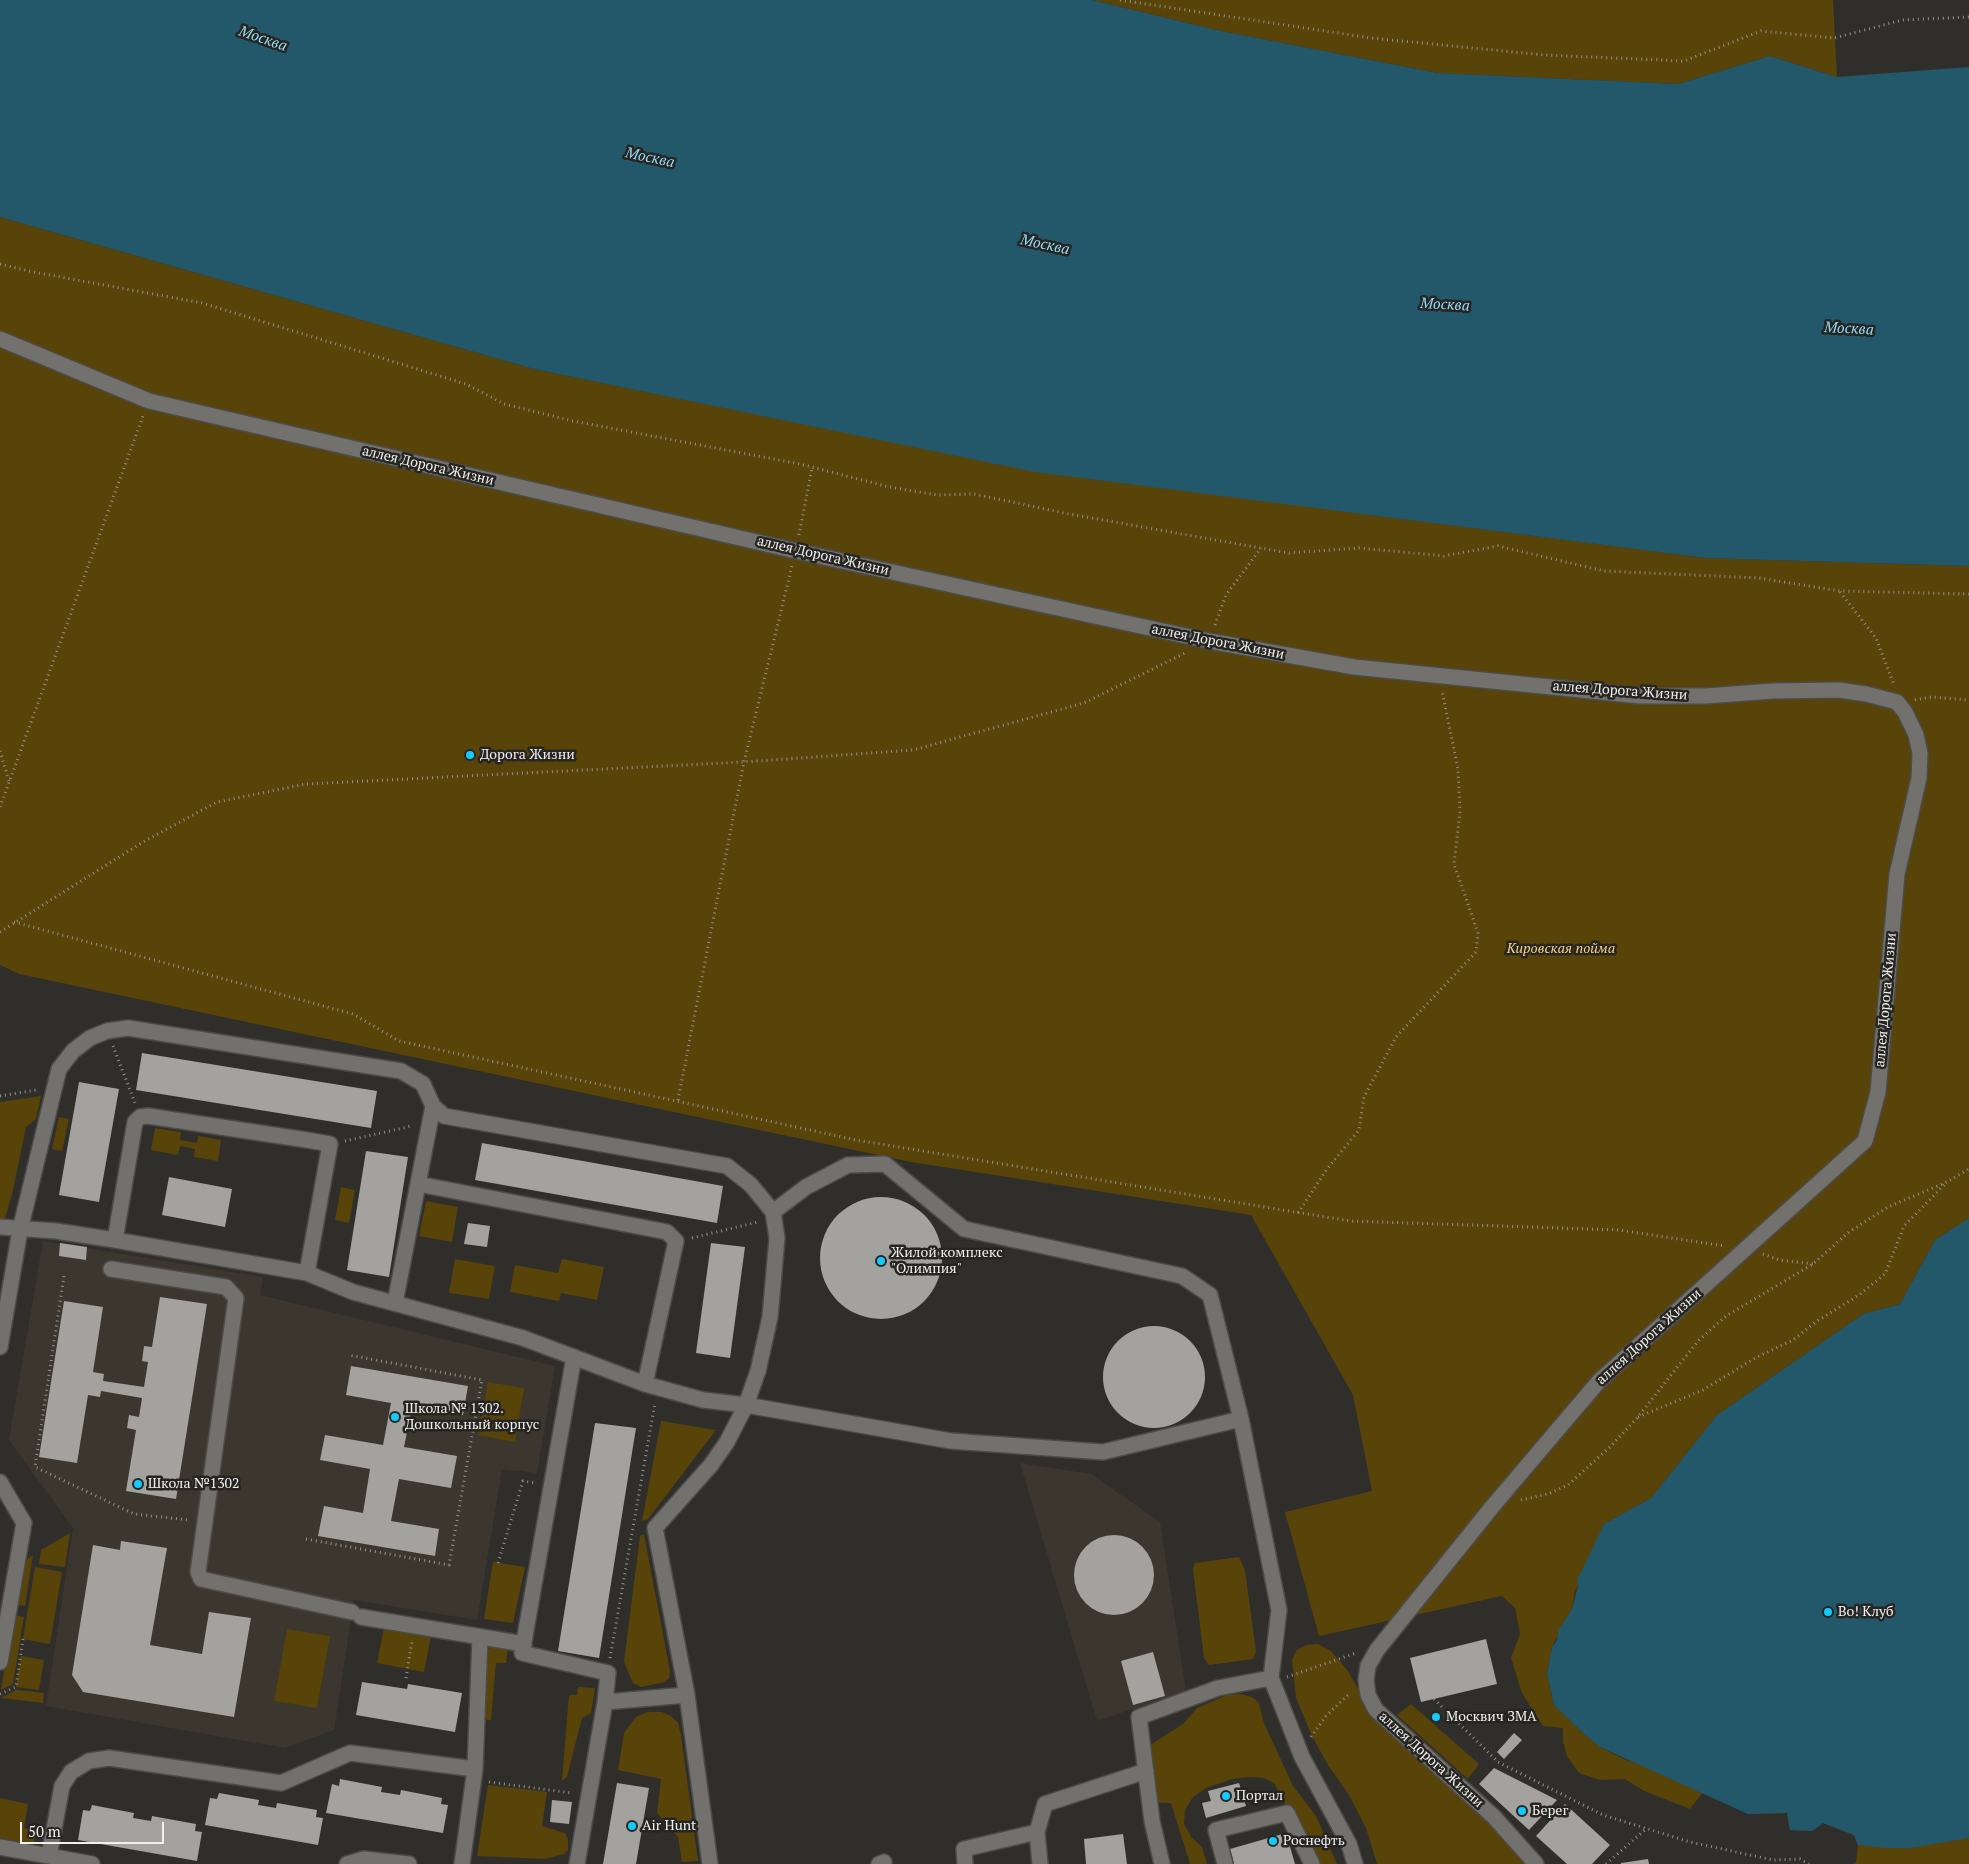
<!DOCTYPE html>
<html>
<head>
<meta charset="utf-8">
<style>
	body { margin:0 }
	#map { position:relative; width:1969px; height:1864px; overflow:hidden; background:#302e2b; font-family:"PT Serif",serif }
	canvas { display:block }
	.scale { position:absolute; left:20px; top:1822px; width:144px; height:22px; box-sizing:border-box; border:2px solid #f0f0ee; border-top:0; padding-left:6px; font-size:15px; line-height:18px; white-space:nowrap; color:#f0f0ee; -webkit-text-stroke:4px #262522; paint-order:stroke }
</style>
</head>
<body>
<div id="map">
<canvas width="1969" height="1864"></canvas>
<div class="scale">50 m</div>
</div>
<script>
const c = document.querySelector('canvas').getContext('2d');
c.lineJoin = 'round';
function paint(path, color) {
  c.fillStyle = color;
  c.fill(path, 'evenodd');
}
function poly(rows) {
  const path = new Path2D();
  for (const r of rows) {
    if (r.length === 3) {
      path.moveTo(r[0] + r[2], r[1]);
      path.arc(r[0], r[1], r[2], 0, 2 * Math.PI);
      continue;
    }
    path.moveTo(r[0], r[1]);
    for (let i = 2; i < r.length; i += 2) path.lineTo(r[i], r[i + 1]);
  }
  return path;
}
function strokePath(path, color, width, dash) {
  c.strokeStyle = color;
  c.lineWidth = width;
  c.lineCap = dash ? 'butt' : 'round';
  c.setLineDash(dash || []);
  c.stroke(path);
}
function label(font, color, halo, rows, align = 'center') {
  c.font = font + ' "PT Serif",serif';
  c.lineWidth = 5;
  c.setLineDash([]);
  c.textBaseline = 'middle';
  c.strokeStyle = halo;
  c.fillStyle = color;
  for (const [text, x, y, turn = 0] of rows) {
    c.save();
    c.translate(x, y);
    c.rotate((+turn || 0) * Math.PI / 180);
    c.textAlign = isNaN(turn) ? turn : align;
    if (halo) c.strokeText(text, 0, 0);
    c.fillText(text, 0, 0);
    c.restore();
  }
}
const built = poly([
	[43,1241,263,1277,260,1295,555,1366,537,1473,502,1469,477,1620,354,1600,334,1730,285,1748,46,1706,73,1528,9,1440],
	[1020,1463,1091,1474,1160,1522,1186,1691,1097,1721]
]);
const green = poly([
	[1092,0,1833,0,1837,77,1770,56,1678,84,1438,73,1221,31],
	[0,217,534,369,1035,471,1706,558,1969,566,1969,1218,1935,1240,1900,1304,1863,1314,1717,1415,1651,1498,1604,1524,1575,1592,1572,1609,1552,1647,1547,1674,1554,1705,1585,1735,1600,1747,1624,1759,1650,1768,1969,1287,1969,1864,1853,1864,1856,1863,1858,1845,1854,1835,1823,1823,1812,1831,1790,1830,1787,1813,1748,1814,1703,1792,1690,1809,1644,1791,1625,1779,1600,1780,1579,1773,1567,1756,1563,1742,1563,1728,1543,1726,1522,1693,1511,1658,1520,1634,1515,1608,1502,1596,1319,1636,1285,1512,1372,1491,1353,1395,1251,1215,911,1162,19,974,0,965],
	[41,1096,36,1119,26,1127,12,1195,4,1221,0,1220,0,1102],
	[59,1117,69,1119,62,1151,52,1149],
	[155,1128,181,1132,180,1140,197,1143,198,1136,221,1140,218,1161,194,1157,195,1149,180,1146,178,1155,151,1150],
	[341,1187,355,1190,349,1223,335,1220],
	[426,1201,458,1207,452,1242,419,1236],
	[455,1259,495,1266,489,1299,449,1293],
	[562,1259,604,1267,597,1300,561,1293,559,1301,510,1292,515,1265,558,1273],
	[488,1382,524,1388,515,1442,478,1435],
	[661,1421,716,1430,648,1519,642,1521],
	[70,1533,65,1567,39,1564,41,1550],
	[644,1534,670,1671,669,1678,665,1682,641,1687,633,1683,624,1662,640,1536],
	[33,1555,25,1606,17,1605,24,1562],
	[1239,1557,1245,1570,1256,1652,1253,1659,1209,1665,1204,1658,1193,1570,1195,1563],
	[493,1562,525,1567,513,1623,484,1619],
	[35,1567,62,1572,50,1644,23,1639],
	[13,1615,24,1617,13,1684,1,1690],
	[384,1628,431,1636,424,1672,377,1663],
	[287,1629,330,1636,317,1708,274,1701],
	[1318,1644,1331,1651,1348,1671,1371,1712,1491,1822,1525,1864,1377,1864,1366,1828,1349,1795,1328,1765,1312,1736,1296,1698,1292,1659,1297,1650,1306,1645],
	[492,1646,508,1648,506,1663,496,1663,491,1720,487,1720,485,1716,486,1652],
	[21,1656,44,1660,39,1690,16,1687],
	[578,1687,595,1688,591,1713,582,1718,567,1777,562,1781,569,1695,577,1695],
	[16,1690,44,1693,43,1703,1,1698],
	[1241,1694,1252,1697,1259,1703,1264,1723,1293,1786,1316,1816,1337,1864,1317,1864,1274,1783,1264,1778,1250,1777,1232,1779,1206,1788,1193,1797,1185,1810,1184,1824,1192,1838,1202,1847,1207,1864,1190,1864,1171,1803,1155,1803,1147,1747,1183,1724,1197,1708,1227,1695],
	[1411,1704,1479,1764,1468,1779,1397,1715],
	[647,1712,662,1712,671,1716,678,1723,681,1735,698,1861,682,1862,678,1837,657,1813,661,1779,618,1770,624,1733,636,1717],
	[488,1785,547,1792,542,1826,565,1833,568,1839,568,1850,564,1854,545,1859,477,1856],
	[0,1798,28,1804,24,1828,36,1831,34,1844,0,1838]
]);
const water = poly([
	[0,0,1092,0,1221,31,1438,73,1678,84,1770,56,1837,77,1969,67,1969,566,1706,558,1035,472,534,369,0,217],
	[1969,1218,1969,1838,1910,1848,1888,1848,1858,1845,1854,1835,1823,1823,1812,1831,1790,1830,1787,1813,1748,1814,1600,1747,1585,1735,1554,1705,1547,1674,1552,1647,1557,1640,1558,1631,1572,1609,1578,1586,1577,1580,1604,1524,1651,1498,1717,1415,1863,1314,1900,1304,1935,1240]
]);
const building = poly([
	[142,1053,377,1091,371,1128,136,1090],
	[79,1082,119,1089,99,1202,59,1195],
	[482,1143,723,1186,717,1223,475,1180],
	[366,1151,408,1157,389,1277,347,1270],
	[169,1177,232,1189,225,1227,162,1215],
	[881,1258,61],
	[468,1223,490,1226,487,1247,464,1244],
	[60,1243,87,1247,86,1260,59,1256],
	[711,1243,745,1247,730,1358,696,1353],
	[160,1297,207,1304,176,1499,126,1491,136,1430,127,1428,129,1415,139,1417,142,1398,101,1391,100,1397,88,1395,77,1463,39,1457,64,1301,103,1307,93,1372,104,1374,103,1381,144,1387,148,1362,142,1361,144,1346,152,1347],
	[1154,1377,51],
	[351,1366,468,1386,463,1415,412,1407,404,1447,457,1456,451,1488,399,1479,391,1521,439,1529,435,1556,318,1536,324,1506,363,1513,370,1469,320,1460,325,1435,383,1445,391,1403,346,1395],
	[595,1423,636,1428,599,1658,558,1651],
	[1114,1575,40],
	[121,1541,167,1548,150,1645,202,1654,209,1612,251,1618,234,1717,83,1692,72,1675,93,1545,120,1550],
	[1486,1639,1497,1684,1421,1702,1410,1658],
	[1153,1652,1165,1696,1133,1705,1121,1661],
	[362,1682,407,1689,408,1684,462,1693,455,1732,356,1715],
	[1514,1733,1522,1740,1504,1759,1497,1752],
	[1494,1768,1557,1800,1529,1830,1479,1784],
	[340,1779,382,1787,381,1792,400,1795,401,1790,442,1798,441,1804,448,1805,443,1833,326,1813,332,1784,339,1786],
	[617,1783,649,1788,636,1864,603,1864],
	[1239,1783,1246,1806,1206,1818,1202,1803,1211,1801,1208,1791],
	[219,1793,259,1800,258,1805,276,1808,277,1803,317,1810,316,1817,323,1818,318,1845,205,1825,210,1798,217,1799],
	[552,1800,572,1802,569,1824,550,1822],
	[1565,1804,1610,1845,1592,1864,1567,1864,1536,1836],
	[92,1805,134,1813,133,1818,151,1821,152,1816,196,1824,195,1831,202,1832,197,1861,78,1840,83,1810,90,1811],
	[1286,1833,1295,1864,1234,1864,1230,1849],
	[1123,1834,1127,1864,1086,1864,1084,1839],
	[1648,1859,1649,1864,1621,1864,1621,1863]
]);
const path = poly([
	[1120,0,1371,38,1544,55,1684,61,1761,31,1834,38,1903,20,1969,17],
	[0,264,33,272,202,303,466,384,504,404,573,421,800,464,889,487,937,495,974,494,1064,513,1289,553,1359,548,1444,556,1498,546,1604,571,1759,578,1840,591,1969,594],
	[799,535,812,468],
	[1840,592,1876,638,1894,685],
	[1215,625,1226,595,1261,548],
	[1915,700,1931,697,1969,700],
	[0,751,9,781],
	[0,807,143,416],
	[14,922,353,1014,399,1041,856,1140,1350,1221,1619,1230,1725,1246],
	[0,932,143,842,217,802,306,784,744,762,913,750,1084,703,1185,653],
	[113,1046,135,1103],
	[0,1096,36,1090],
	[678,1100,744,762,792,566],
	[345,1141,412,1126],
	[1298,1213,1327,1169,1359,1130,1364,1097,1396,1037,1476,952,1478,933,1454,864,1460,812,1458,769,1442,691],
	[692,1238,758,1222],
	[1763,1254,1779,1260,1813,1264],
	[64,1276,35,1467,134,1514,189,1520],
	[1638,1417,1703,1390,1757,1357,1793,1340,1817,1321,1859,1295,1885,1274,1904,1226,1946,1183],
	[1521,1500,1548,1494,1568,1485,1611,1446,1637,1418,1698,1341,1726,1316,1813,1264,1849,1232,1888,1207,1947,1182,1969,1169],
	[306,1539,449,1565,482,1380,349,1355],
	[498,1563,523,1481,535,1483],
	[610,1658,655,1403],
	[1287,1677,1356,1653],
	[406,1678,412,1641],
	[0,1694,16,1687,23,1639],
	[1434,1699,1498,1762,1603,1815,1690,1842,1773,1860,1800,1859,1809,1864],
	[1311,1737,1326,1716,1350,1693],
	[489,1782,572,1793],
	[1606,1864,1646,1829]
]);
const minor = poly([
	[0,339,149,401,796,551,1209,641,1354,667,1640,696,1706,696,1773,691,1839,690,1866,694,1897,702,1905,712,1916,735,1920,753,1919,778,1897,874,1878,1092,1865,1141,1599,1381,1492,1507,1377,1650,1368,1666,1366,1680,1368,1695,1376,1710,1494,1817,1536,1864],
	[418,1184,667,1232,676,1241,645,1384],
	[773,1212,806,1187,848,1165,885,1164,964,1229,1182,1276,1210,1295,1241,1419,1279,1610,1271,1678,1302,1757,1349,1844,1355,1864],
	[0,1227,56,1231,115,1240,307,1273,353,1292,523,1338,645,1384,703,1400,746,1405,727,1442,711,1465,655,1528,687,1695,710,1864],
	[115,1240,135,1122,140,1117,148,1116,307,1140,330,1144,307,1273],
	[111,1269,226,1287,236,1298,198,1572,201,1579,352,1612],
	[395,1303,433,1106],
	[0,1347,20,1230,59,1069,73,1051,90,1038,107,1031,128,1028,401,1071,423,1084,433,1106,444,1116,727,1166,751,1185,773,1212,777,1238,770,1317,758,1371,746,1405,951,1441,1103,1452,1241,1419],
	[574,1357,522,1653,608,1673,605,1702],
	[0,1482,24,1523,0,1662],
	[361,1617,524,1644],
	[1037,1832,1045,1804,1146,1771],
	[0,1847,92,1864],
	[49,1856,62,1786,71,1772,89,1761,109,1758,281,1783,350,1753,475,1769,480,1637],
	[347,1864,364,1859,409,1864],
	[462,1864,475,1769],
	[577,1864,605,1702,687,1695],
	[879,1864,884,1862],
	[965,1864,964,1849,1037,1832,1040,1864],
	[1162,1864,1152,1821,1139,1717,1218,1688,1271,1678],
	[1225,1864,1216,1830,1287,1813,1312,1864]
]);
const markers = [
	[470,755,5,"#12cafb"],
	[881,1261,5,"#12cafb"],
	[395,1417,5,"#12cafb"],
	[138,1484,5,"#12cafb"],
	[1828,1612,5,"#12cafb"],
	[1436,1717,5,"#12cafb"],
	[1226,1796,5,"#12cafb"],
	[1522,1811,5,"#12cafb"],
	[632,1826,5,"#12cafb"],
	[1273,1841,5,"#12cafb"]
];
const streetNames = [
	["аллея Дорога Жизни",428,466,13],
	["аллея Дорога Жизни",823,556,13],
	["аллея Дорога Жизни",1218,642,11],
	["аллея Дорога Жизни",1620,691,4],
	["аллея Дорога Жизни",1886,1000,-85],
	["аллея Дорога Жизни",1649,1337,-42],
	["аллея Дорога Жизни",1431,1760,42]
];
const poiNames = [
	["Дорога Жизни",480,755],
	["Жилой комплекс",891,1253],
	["\"Олимпия\"",891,1269],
	["Школа № 1302.",405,1409],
	["Дошкольный корпус",405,1425],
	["Школа №1302",148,1484],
	["Во! Клуб",1838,1612],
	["Москвич ЗМА",1446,1717],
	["Портал",1236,1796],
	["Берег",1532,1811],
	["Air Hunt",642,1826],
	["Роснефть",1283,1841]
];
const parkNames = [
	["Кировская пойма",1561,949]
];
const waterNames = [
	["Москва",263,39,19],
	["Москва",650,158,12],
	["Москва",1045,245,12],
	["Москва",1445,305,3],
	["Москва",1849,329,3]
];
paint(built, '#3b372f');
paint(green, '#584308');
paint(water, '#23586b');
paint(building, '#a3a29e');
strokePath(minor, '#4c4b48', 18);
strokePath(path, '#93928f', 3, [1, 4]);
strokePath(minor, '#73716e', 15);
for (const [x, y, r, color] of markers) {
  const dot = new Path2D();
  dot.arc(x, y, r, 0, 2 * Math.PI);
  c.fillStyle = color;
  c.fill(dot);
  strokePath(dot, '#262522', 2);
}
label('14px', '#f0f0ee', '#262522', streetNames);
label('14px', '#f0f0ee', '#262522', poiNames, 'left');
label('italic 14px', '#f8d482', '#262522', parkNames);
label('italic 15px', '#92dbf6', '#262522', waterNames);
</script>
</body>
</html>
